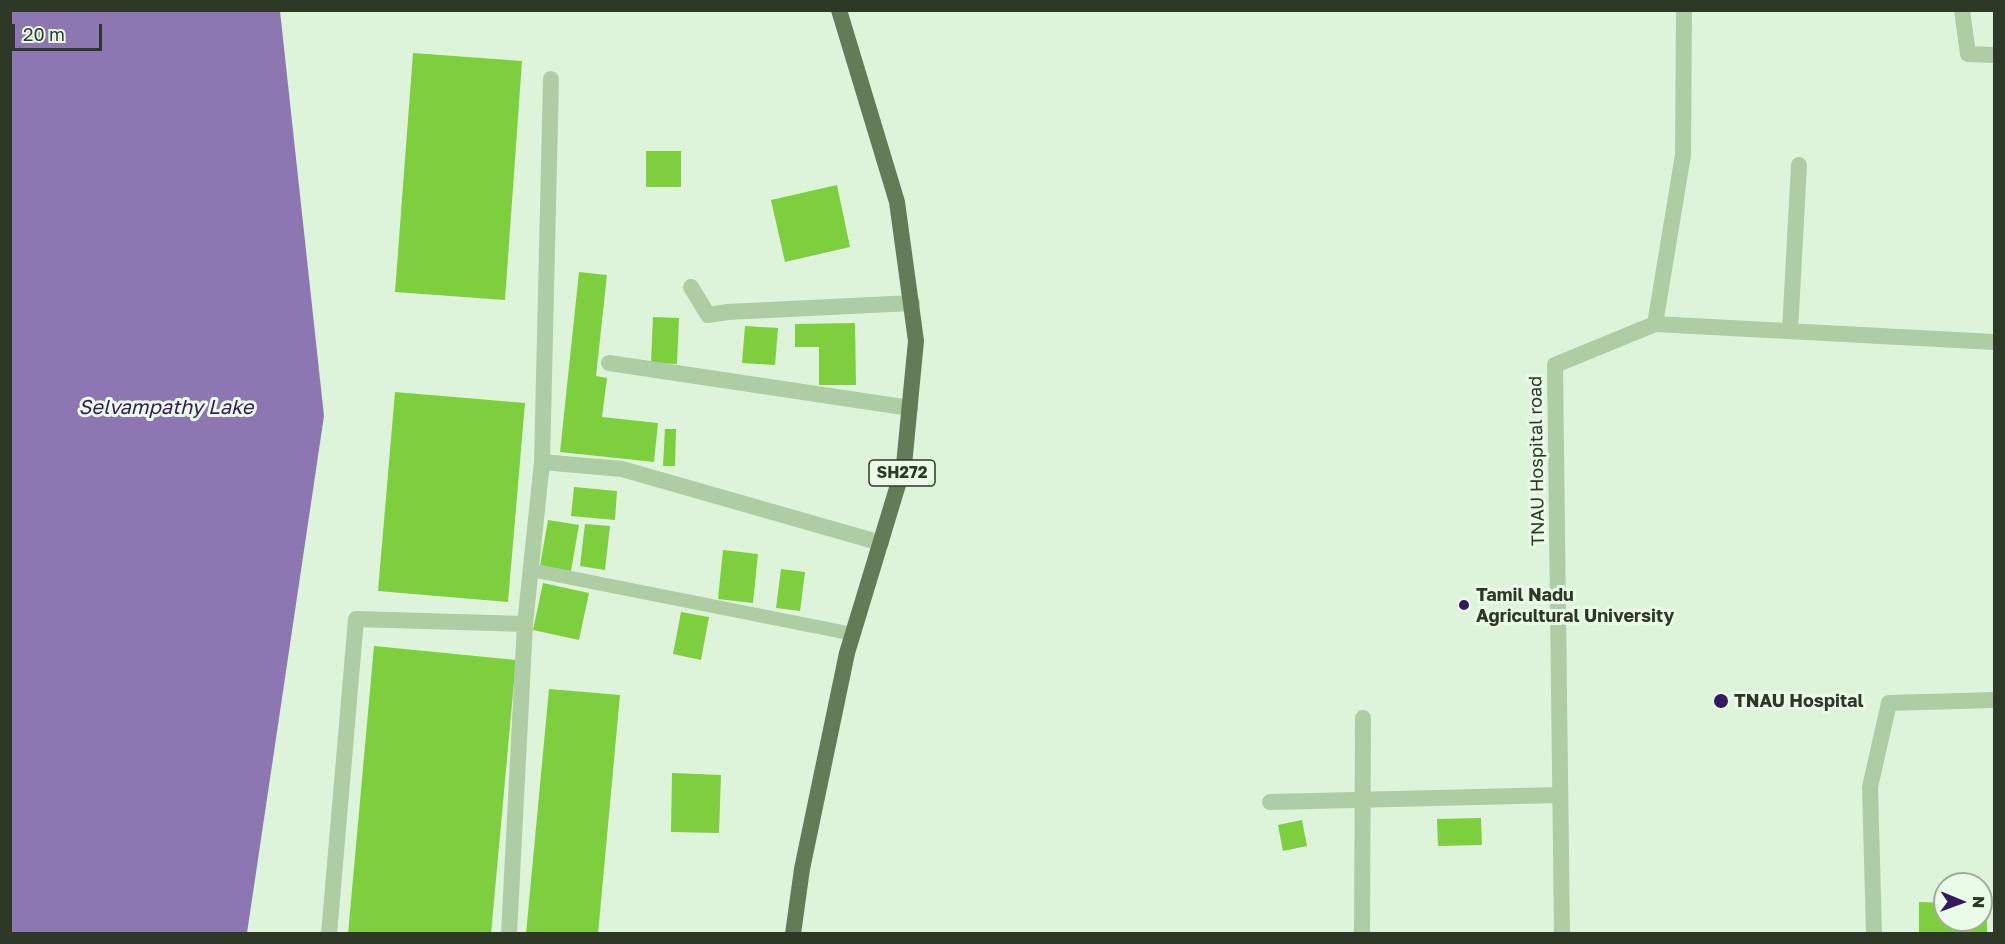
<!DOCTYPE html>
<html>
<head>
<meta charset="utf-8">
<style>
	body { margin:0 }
	#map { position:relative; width:2005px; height:944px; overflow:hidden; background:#def4da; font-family:"Golos Text",sans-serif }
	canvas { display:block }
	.frame { position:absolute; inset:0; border:12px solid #2d3827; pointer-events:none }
	.north { position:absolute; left:1933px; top:872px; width:60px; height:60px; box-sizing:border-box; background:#eafbe7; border:2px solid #9ead9a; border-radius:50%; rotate:91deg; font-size:16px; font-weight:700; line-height:24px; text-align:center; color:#2d3827 }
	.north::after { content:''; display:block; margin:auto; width:21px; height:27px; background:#33195d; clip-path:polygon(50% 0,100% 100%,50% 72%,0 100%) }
	.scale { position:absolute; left:12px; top:24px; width:90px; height:27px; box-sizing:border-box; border:3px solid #2d3827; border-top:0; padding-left:8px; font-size:18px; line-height:21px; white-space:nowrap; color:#2d3827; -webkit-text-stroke:4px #eafbe7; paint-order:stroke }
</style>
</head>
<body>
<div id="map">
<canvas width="2005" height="944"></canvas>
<div class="frame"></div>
<div class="north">N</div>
<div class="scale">20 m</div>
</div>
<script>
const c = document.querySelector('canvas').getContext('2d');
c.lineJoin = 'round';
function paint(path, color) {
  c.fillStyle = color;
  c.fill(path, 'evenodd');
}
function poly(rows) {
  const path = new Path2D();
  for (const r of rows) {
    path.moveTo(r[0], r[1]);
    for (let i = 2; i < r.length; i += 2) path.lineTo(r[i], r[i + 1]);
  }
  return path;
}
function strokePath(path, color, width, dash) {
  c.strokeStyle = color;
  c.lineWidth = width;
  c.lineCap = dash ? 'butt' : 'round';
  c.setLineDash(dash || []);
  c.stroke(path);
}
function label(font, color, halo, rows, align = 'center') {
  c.font = font + ' "Golos Text",sans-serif';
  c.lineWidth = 6;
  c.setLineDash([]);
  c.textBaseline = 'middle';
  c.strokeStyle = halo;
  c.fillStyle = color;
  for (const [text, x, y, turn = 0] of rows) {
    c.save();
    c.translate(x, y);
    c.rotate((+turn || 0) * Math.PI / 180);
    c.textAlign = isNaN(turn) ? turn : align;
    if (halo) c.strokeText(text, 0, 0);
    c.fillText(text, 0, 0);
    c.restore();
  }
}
const water = poly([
	[10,11,280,11,324,416,247,933,11,933]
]);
const building = poly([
	[413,53,522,61,505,300,395,292],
	[646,151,681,151,681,187,646,187],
	[837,185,850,247,785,262,771,200],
	[579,272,607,275,596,376,607,378,602,417,658,423,654,462,560,452],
	[653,317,679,318,677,364,651,363],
	[855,323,856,385,819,385,819,347,795,347,795,324],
	[745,326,778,328,775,365,742,363],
	[395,392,525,403,508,602,378,591],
	[665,429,676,429,675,466,663,466],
	[574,487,617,491,615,520,571,516],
	[548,520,579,525,571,571,540,566],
	[585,524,610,526,605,570,580,566],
	[723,550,758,554,753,603,718,599],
	[781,569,805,572,800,611,776,608],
	[543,583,589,593,579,640,533,630],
	[681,612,709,617,701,660,673,654],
	[374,646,516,660,491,934,348,934],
	[549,689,620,695,598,934,526,934],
	[672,773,721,775,719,833,671,832],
	[1481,818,1482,845,1438,846,1437,819],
	[1302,820,1307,846,1283,851,1278,825],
	[1919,902,1945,903,1945,920,1981,920,1981,903,1987,903,1987,934,1919,934]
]);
const service = poly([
	[531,570,853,634]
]);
const minor = poly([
	[1962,10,1968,54,1994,55],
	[691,287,708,315,728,312,912,303],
	[1655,324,1683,155,1684,10],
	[1790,331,1799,165],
	[609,363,910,408],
	[542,462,622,469,881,543],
	[1270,802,1560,795],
	[329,934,356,619,525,624],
	[509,934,525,624,542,462,551,79],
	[1362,934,1363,718],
	[1562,934,1555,365,1655,324,1994,342],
	[1874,934,1870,787,1889,703,1994,700]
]);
const primary = poly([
	[793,934,802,869,847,653,904,465,916,341,897,202,839,10]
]);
const markers = [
	[1464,605,6,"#33195d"],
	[1721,701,8,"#33195d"]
];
const shields = [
	[902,473,66]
];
const shieldNames = [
	["SH272",902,473]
];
const streetNames = [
	["TNAU Hospital road",1537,461,-91]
];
const poiNames = [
	["Tamil Nadu",1476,595],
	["Agricultural University",1476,616],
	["TNAU Hospital",1734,701]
];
const waterNames = [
	["Selvampathy Lake",166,408]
];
paint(water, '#8c77b3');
paint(building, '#7ecf3d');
strokePath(service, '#aecda5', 14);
strokePath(minor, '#aecda5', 16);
strokePath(primary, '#647b57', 16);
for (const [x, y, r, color] of markers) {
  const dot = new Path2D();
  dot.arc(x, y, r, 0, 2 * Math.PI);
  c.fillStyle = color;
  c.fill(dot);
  strokePath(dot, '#eafbe7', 2);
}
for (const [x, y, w] of shields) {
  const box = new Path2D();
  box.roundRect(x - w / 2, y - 13, w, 26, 4.5);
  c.fillStyle = '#eafbe7';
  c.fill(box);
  strokePath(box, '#2d3827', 1.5);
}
label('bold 16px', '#2d3827', null, shieldNames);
label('18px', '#2d3827', '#eafbe7', streetNames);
label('bold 18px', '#2d3827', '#eafbe7', poiNames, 'left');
label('italic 20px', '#33195d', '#eafbe7', waterNames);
</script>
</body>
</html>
